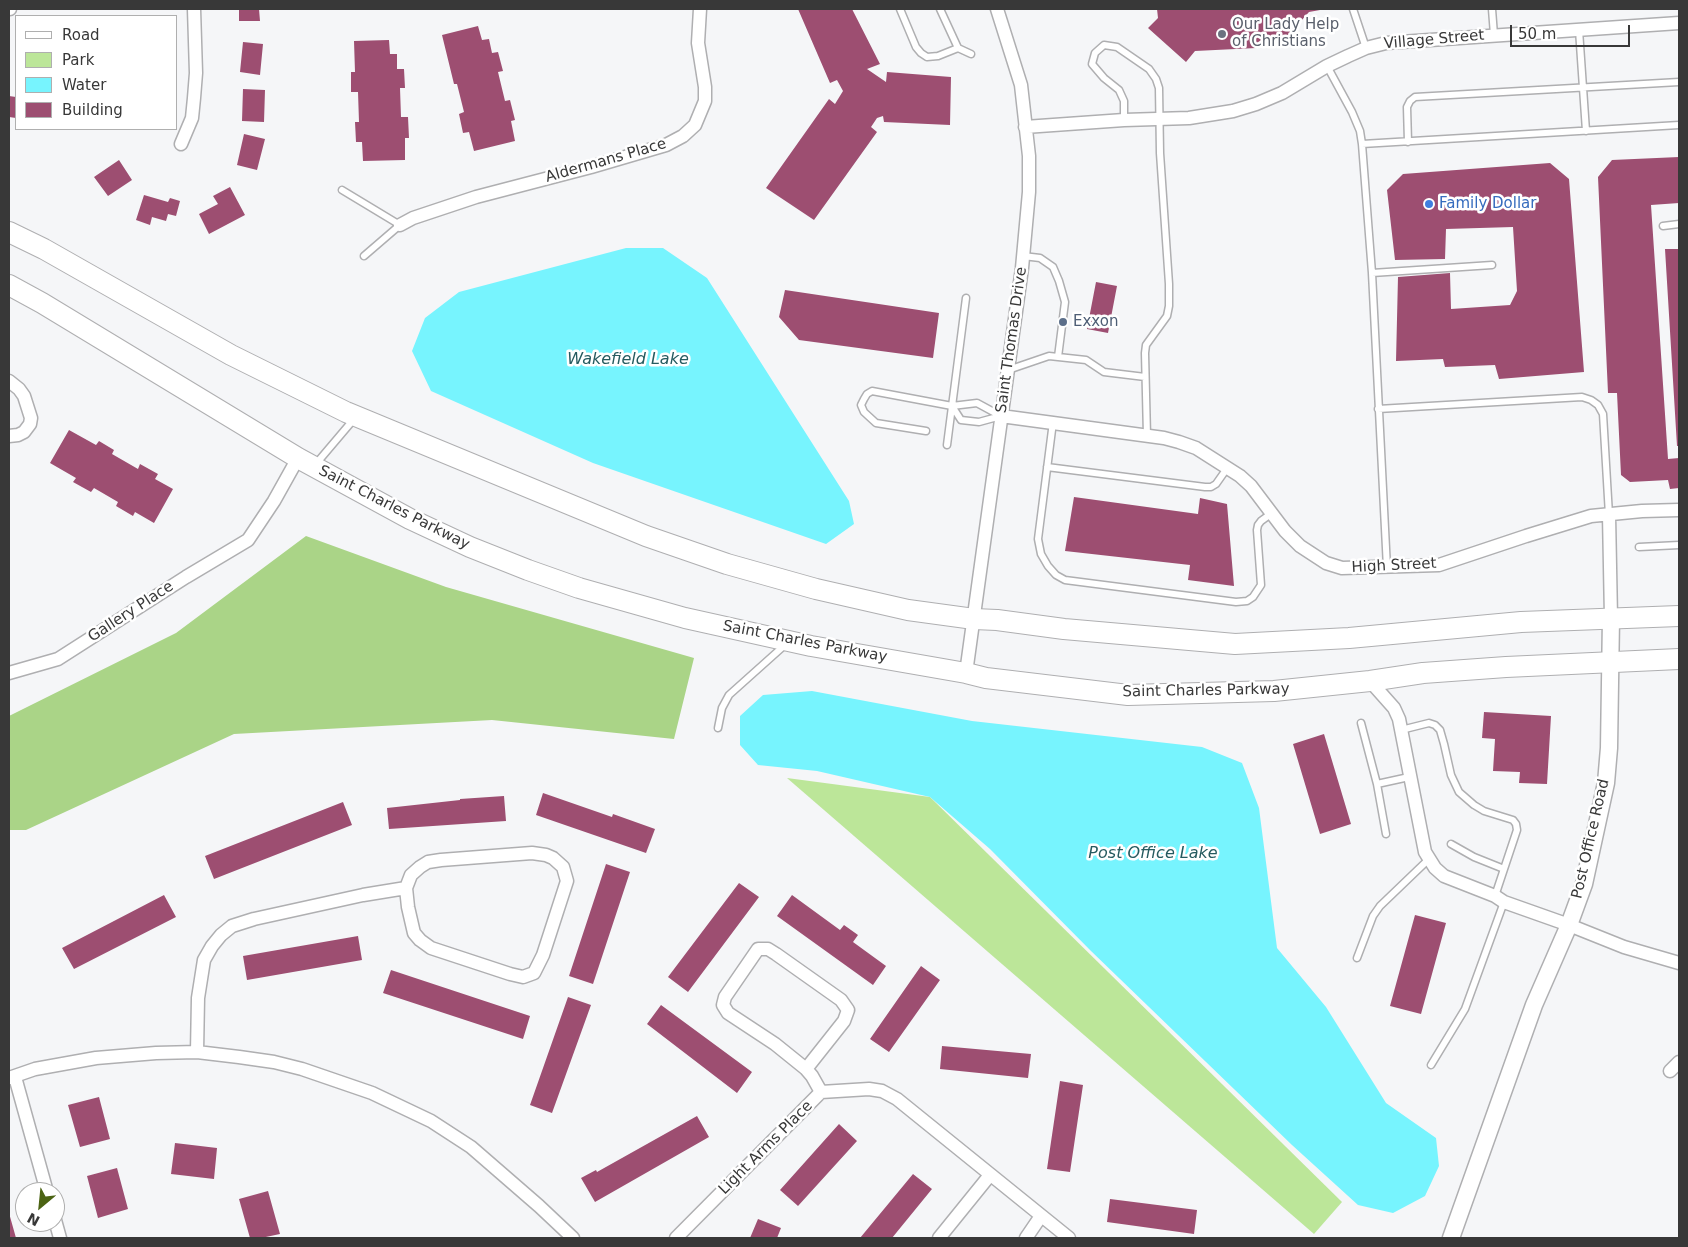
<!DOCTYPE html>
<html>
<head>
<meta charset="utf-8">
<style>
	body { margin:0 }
	#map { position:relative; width:1688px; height:1247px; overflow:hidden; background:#f5f6f8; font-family:"DejaVu Sans",sans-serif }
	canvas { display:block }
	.frame { position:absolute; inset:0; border:10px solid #383838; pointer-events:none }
	.legend { position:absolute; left:15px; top:15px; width:162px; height:115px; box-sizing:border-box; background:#fff; border:1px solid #afafaf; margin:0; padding:6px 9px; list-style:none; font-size:15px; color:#383838 }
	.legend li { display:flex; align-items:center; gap:10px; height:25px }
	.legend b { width:25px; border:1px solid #afafaf }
	.north { position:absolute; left:15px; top:1182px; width:50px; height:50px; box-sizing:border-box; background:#fff; border:1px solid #afafaf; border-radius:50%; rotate:208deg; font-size:14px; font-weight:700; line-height:20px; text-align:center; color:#383838 }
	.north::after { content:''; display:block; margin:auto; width:18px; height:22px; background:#4b6313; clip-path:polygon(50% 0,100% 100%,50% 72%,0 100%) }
	.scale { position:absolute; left:1510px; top:25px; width:120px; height:22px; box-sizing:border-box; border:2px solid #383838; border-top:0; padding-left:6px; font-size:15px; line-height:18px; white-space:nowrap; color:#383838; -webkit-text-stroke:4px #fff; paint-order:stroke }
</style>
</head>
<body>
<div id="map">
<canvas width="1688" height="1247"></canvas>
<div class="frame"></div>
<ul class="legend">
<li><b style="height:6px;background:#fff"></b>Road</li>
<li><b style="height:14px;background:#bce699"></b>Park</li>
<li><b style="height:14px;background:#77f4fe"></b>Water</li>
<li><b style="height:14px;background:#9d4e71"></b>Building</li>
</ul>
<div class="north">N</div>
<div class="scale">50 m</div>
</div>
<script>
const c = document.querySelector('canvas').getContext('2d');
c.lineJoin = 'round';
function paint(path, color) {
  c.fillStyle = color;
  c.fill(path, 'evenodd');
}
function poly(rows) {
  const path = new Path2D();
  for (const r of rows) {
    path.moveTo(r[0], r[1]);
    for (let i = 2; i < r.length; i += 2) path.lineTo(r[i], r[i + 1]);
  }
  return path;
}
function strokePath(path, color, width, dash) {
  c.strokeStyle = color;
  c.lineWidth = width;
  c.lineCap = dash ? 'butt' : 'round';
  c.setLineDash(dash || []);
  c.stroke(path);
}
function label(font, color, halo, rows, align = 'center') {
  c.font = font + ' "DejaVu Sans",sans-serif';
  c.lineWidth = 5;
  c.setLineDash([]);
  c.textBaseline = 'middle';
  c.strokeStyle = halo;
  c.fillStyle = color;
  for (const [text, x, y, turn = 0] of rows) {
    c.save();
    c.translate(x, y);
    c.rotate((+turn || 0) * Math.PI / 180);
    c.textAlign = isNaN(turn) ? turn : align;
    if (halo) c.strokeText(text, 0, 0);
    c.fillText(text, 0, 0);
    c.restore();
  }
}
const green = poly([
	[787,778,930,797,1342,1202,1314,1234]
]);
const forest = poly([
	[306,536,446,587,694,658,674,739,492,720,234,734,26,830,9,830,9,716,176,633]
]);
const water = poly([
	[626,248,663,248,707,278,849,501,854,524,826,544,593,463,431,391,412,351,425,318,459,292],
	[812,691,972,721,1202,747,1242,763,1259,808,1277,948,1326,1007,1386,1103,1436,1138,1439,1166,1425,1196,1393,1213,1358,1205,1292,1145,1091,951,990,849,930,797,817,771,758,765,740,745,740,716,763,695]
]);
const building = poly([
	[239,9,259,9,260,21,239,21],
	[798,9,852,9,880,64,867,69,886,82,887,72,951,77,950,125,884,122,883,116,877,118,871,127,877,132,814,220,766,188,829,99,835,104,843,91,837,80,830,83],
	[1157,9,1320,9,1320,10,1309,12,1284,40,1263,41,1256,48,1195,51,1186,62,1148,28,1158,18],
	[478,26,482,40,489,39,492,53,498,52,503,71,498,72,505,101,510,100,515,120,511,121,515,141,474,151,469,132,463,133,459,114,464,112,457,84,454,84,442,35],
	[389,40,390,54,397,54,397,69,404,69,405,88,400,88,401,117,408,117,409,138,405,138,405,160,363,161,362,142,356,142,355,122,359,122,358,92,351,92,351,72,355,72,354,41],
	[243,42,263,44,260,75,240,72],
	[243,89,265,90,264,122,242,121],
	[9,96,16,97,16,118,9,117],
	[244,134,265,139,257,170,237,165],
	[1679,157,1679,203,1651,205,1668,459,1679,458,1679,488,1670,489,1668,480,1630,482,1621,475,1617,393,1608,393,1598,177,1612,160],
	[119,160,132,180,108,196,94,177],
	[1550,163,1569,179,1584,372,1499,379,1495,365,1445,367,1443,359,1396,361,1398,277,1450,273,1451,309,1510,305,1517,291,1513,227,1446,229,1445,259,1395,260,1387,190,1403,174],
	[230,187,245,215,209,234,199,214,218,204,213,196],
	[144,195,168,202,170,198,180,201,176,216,168,214,166,221,152,217,150,225,136,220],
	[1665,249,1679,249,1679,446,1677,446],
	[1096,282,1117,286,1108,333,1087,329],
	[785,290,939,313,933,358,799,340,779,317],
	[69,430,96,445,99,441,114,450,112,454,138,469,140,464,158,474,155,479,173,489,154,523,135,512,133,516,116,506,118,502,94,488,91,492,73,482,76,478,50,463],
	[1074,497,1198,514,1200,498,1227,504,1234,586,1188,580,1190,565,1065,551],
	[1484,712,1551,716,1547,784,1519,783,1520,772,1493,771,1495,739,1482,738],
	[1324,734,1351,824,1320,834,1293,744],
	[543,793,612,817,613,814,655,829,646,853,536,815],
	[504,796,506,821,389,829,387,808,460,800,460,799],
	[343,802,352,825,214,879,205,856],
	[606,864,630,872,593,984,569,976],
	[739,883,759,897,688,992,668,977],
	[164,895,176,917,74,969,62,948],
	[792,895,840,930,844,925,858,935,853,942,886,966,873,985,777,916],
	[1415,915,1446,923,1421,1014,1390,1006],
	[358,936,362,960,247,980,243,956],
	[921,966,940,980,889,1052,870,1039],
	[391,970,530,1016,523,1039,383,993],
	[568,997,591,1005,552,1113,530,1105],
	[661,1005,752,1072,737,1093,647,1024],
	[942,1046,1031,1054,1028,1078,940,1069],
	[1060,1081,1083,1085,1070,1172,1047,1169],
	[99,1097,110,1139,80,1147,68,1105],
	[697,1116,709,1137,595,1202,581,1178,596,1170,597,1172],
	[839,1124,857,1141,798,1206,780,1190],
	[175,1143,217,1148,214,1179,171,1174],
	[117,1168,128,1209,98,1218,87,1176],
	[913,1174,932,1189,892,1238,860,1238],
	[268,1191,280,1234,261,1238,250,1238,239,1199],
	[1110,1199,1197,1210,1194,1234,1107,1222],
	[9,1213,16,1238,9,1238],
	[758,1219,781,1228,777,1238,750,1238]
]);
const service = poly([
	[900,9,916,47,921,53,927,57,938,56,958,48],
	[940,9,958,48,971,54],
	[1353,9,1366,48],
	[1492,9,1494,35],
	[1579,30,1586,131],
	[1327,66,1352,112,1360,131,1362,144,1372,273,1387,568],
	[1124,120,1124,101,1119,90,1104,78,1092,64,1095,53,1104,45,1117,47,1149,69,1156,79,1159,88,1160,153,1169,284,1169,306,1167,316,1146,345,1145,353,1147,436],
	[1408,142,1407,107,1410,101,1415,97,1679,82],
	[1362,144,1679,125],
	[342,190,400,225,364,256],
	[1663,226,1679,224],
	[1023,256,1040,258,1053,267,1059,281,1065,302,1058,357],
	[1372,273,1492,265],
	[1008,370,1049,356,1086,360,1104,372,1145,377],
	[952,406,961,420,979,422,1001,416],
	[1378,409,1582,397,1591,400,1598,405,1603,414,1609,515],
	[1053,422,1038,539,1041,554,1048,566,1056,575,1065,580,1236,602,1247,601,1253,597,1261,585,1257,530,1258,525,1261,521,1272,513],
	[926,431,876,423,864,412,861,405,864,399,867,394,872,391,952,406,977,403,1001,416],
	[947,445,966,298],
	[315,465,354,419],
	[1047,467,1205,487,1211,487,1216,484,1228,467],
	[1639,547,1679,545],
	[1361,723,1377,784,1386,834],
	[718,728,722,708,729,695,786,644],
	[1401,730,1429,723,1435,725,1440,730,1444,744,1451,775,1459,792,1474,805,1484,811,1513,820,1516,824,1517,830,1495,896],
	[1377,784,1409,777],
	[1451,844,1474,857,1504,869],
	[1357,958,1373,916,1380,906,1429,859],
	[1431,1065,1465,1009,1504,902]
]);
const minor = poly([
	[9,9,10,9],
	[1025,127,1124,120,1189,118,1233,111,1256,104,1282,93,1327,66,1348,56,1366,48,1386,43,1679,23],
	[181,144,192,118,194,98,196,73,194,9],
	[400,225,413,218,476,197,591,167,666,145,683,136,695,125,705,101,705,87,698,43,700,9],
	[9,381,19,389,24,396,31,418,30,424,24,432,18,435,9,436],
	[1001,416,1164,438,1179,442,1196,448,1240,476,1251,486,1285,531,1300,546,1326,563,1342,568,1439,565,1526,536,1591,516,1642,511,1679,510],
	[1609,515,1611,618],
	[9,673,58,659,186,577,248,540,274,501,298,458],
	[966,673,1022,268,1029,192,1029,156,1021,85,997,9],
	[1370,681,1394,708,1399,719,1425,852,1435,868,1444,876,1495,896,1504,902,1569,925,1624,947,1679,963],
	[532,853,546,855,553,858,563,867,567,881,543,955,534,973,523,977,510,974,431,948,420,940,414,933,408,907,406,888,411,875,420,867,428,862,441,860,532,853],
	[197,1052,198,998,204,960,212,946,221,935,232,926,254,919,363,895,406,888],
	[806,1069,844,1021,848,1010,841,1000,776,954,768,949,758,949,725,997,723,1005,728,1013,775,1044,806,1069,812,1076,821,1092],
	[1670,1071,1679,1062],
	[15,1077,47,1192],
	[9,1078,35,1069,96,1058,156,1053,197,1052,239,1057,274,1062,302,1069,372,1093,431,1121,471,1147,539,1206,573,1238],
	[55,1220,60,1238],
	[676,1238,821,1092,869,1089,882,1091,897,1099,1069,1238],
	[939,1238,990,1175],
	[1026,1238,1041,1216]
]);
const tertiary = poly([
	[1451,1238,1534,1005,1569,925,1584,884,1606,783,1609,748,1611,618]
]);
const primary = poly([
	[9,232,44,249,231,355,346,412,646,536,727,564,816,589,908,610,974,619,997,620,1064,629,1235,644,1349,638,1521,622,1679,616],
	[9,285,42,303,298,458,410,519,470,547,528,570,579,588,685,618,811,646,966,673,986,678,1128,695,1274,691,1370,681,1423,673,1506,667,1679,659]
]);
const markers = [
	[1222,34,5,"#6b7280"],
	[1429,204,5,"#3f7fe0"],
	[1063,322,5,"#5c6f8a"]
];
const worshipNames = [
	["Our Lady Help",1232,25],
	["of Christians",1232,42]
];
const streetNames = [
	["Village Street",1434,40,-5],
	["Aldermans Place",606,161,-16],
	["Saint Thomas Drive",1012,340,-82],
	["Saint Charles Parkway",394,508,27],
	["High Street",1394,566,-3],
	["Gallery Place",131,612,-33],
	["Saint Charles Parkway",805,642,11],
	["Saint Charles Parkway",1206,691,-1],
	["Post Office Road",1591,839,-77],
	["Light Arms Place",766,1148,-45]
];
const shopNames = [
	["Family Dollar",1439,204]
];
const serviceNames = [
	["Exxon",1073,322]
];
const waterNames = [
	["Wakefield Lake",628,360],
	["Post Office Lake",1153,854]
];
paint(green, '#bce699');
paint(forest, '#aad487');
paint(water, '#77f4fe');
paint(building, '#9d4e71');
strokePath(service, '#afafb1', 9);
strokePath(minor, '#afafb1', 15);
strokePath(tertiary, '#afafb1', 19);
strokePath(primary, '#afafb1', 22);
strokePath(service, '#fff', 6);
strokePath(minor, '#fff', 12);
strokePath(tertiary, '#fff', 16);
strokePath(primary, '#fff', 20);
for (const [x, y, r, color] of markers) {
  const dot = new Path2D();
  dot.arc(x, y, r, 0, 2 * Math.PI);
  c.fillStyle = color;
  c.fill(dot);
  strokePath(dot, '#fff', 2);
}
label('15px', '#5b616d', '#fff', worshipNames, 'left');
label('15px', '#383838', '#fff', streetNames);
label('15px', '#366cbe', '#fff', shopNames, 'left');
label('15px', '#4e5e75', '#fff', serviceNames, 'left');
label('italic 16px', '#265b60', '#fff', waterNames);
</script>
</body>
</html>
